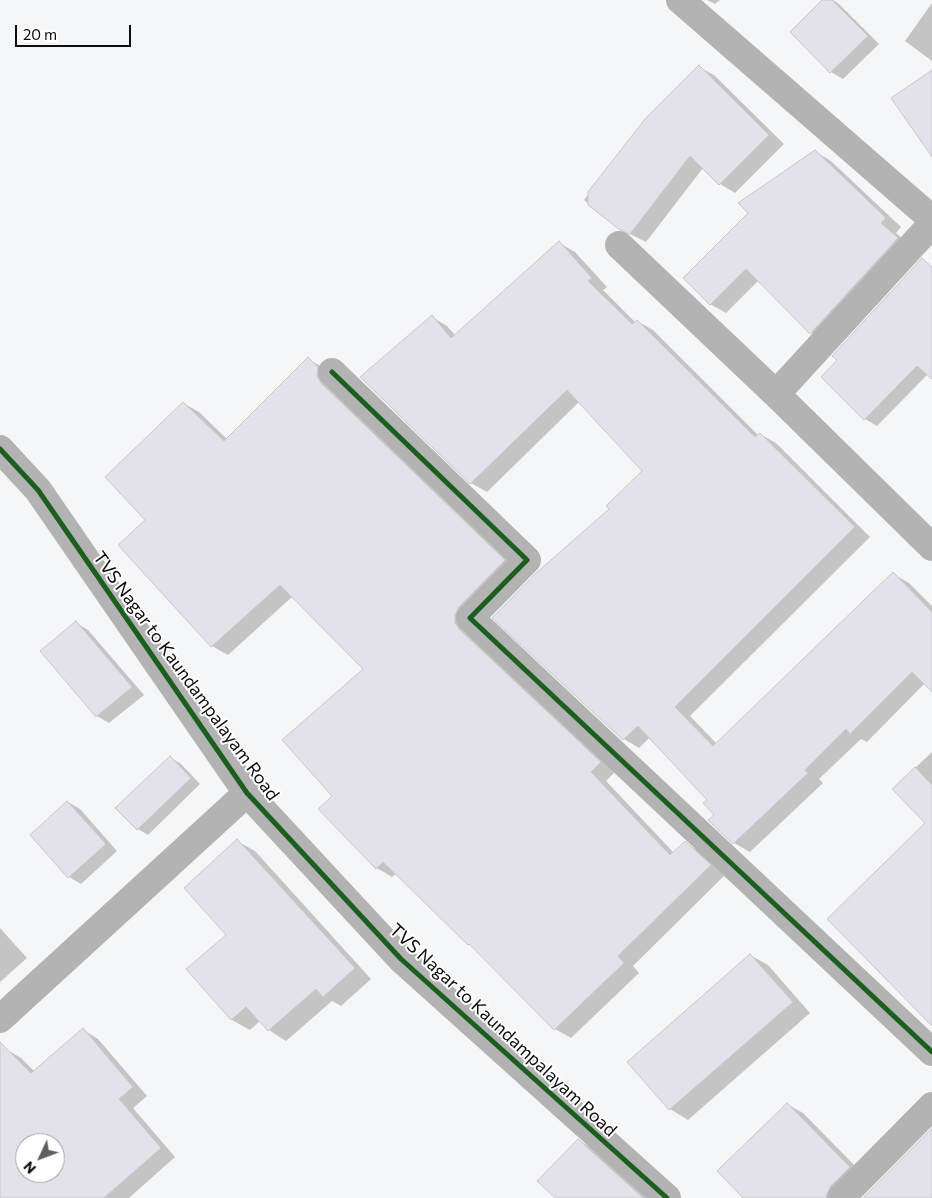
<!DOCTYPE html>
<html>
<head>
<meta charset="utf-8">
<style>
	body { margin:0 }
	#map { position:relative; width:932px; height:1198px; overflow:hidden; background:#f5f6f7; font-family:Commissioner,sans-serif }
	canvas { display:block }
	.north { position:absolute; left:15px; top:1133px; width:50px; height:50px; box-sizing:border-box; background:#fff; border:1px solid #9e9e9f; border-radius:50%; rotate:227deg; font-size:14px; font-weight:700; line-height:20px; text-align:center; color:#0d0d0e }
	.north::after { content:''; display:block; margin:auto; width:18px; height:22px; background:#5e5f60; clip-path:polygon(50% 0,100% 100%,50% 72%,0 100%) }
	.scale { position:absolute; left:15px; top:25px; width:116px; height:22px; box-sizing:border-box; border:2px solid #0d0d0e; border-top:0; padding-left:6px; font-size:15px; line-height:18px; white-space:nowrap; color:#0d0d0e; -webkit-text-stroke:4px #fff; paint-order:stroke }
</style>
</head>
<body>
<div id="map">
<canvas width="932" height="1198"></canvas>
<div class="north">N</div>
<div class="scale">20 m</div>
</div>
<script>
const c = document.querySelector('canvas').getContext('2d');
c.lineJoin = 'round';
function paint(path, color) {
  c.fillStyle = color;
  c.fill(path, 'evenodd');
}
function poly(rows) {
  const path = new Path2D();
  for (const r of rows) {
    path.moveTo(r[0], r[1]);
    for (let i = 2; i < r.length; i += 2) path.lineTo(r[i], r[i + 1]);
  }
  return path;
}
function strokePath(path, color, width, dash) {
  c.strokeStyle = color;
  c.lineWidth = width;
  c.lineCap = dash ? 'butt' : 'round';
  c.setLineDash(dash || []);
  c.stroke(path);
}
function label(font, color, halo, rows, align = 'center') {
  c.font = font + ' Commissioner,sans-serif';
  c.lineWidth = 4;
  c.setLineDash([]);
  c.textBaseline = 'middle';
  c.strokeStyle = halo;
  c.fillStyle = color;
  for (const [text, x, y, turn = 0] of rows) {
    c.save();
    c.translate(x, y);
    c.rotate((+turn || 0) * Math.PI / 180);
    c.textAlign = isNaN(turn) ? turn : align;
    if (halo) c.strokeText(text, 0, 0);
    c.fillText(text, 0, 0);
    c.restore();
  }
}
const shadow = poly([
	[707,0,720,0,715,4],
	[824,0,833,0,839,4,879,44,843,79,831,72,791,32],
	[932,3,932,61,905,41],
	[699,67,714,75,784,144,735,193,720,184,703,168,646,242,620,229,584,200,646,120],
	[816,152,831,161,901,227,896,233,913,248,827,342,811,333,759,280,726,313,710,304],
	[559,243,575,252,607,287,603,290,636,323,637,321,653,330,759,436,760,434,776,443,870,537,690,716,717,744,893,574,909,583,932,606,932,690,925,683,867,742,861,739,819,779,823,783,750,852,734,843,710,820,716,815,709,800,650,737,639,748,624,739,610,509,644,471,579,402,487,492,471,483,432,317,447,326,456,336],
	[922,260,932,266,932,377,928,374,877,426,865,419,838,360],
	[308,359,324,368,520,570,474,616,615,772,606,781,674,853,685,843,701,852,725,875,633,966,639,973,571,1038,555,1029,475,948,396,874,392,877,377,868,333,796,364,669,293,596,228,655,212,646,119,545,147,520,183,403,199,412,228,440],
	[76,623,88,630,144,695,109,723,97,716,42,652],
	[932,752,932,1024,927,823,893,789],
	[171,758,181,764,200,784,148,835,138,829,117,808],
	[68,802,80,809,117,851,81,884,69,877],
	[237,841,255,851,371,979,341,1006,332,1001,286,1041,269,1030,260,1021,250,1030,232,1020,188,970,228,935],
	[0,928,27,958,0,982],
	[750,955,768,965,810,1013,688,1120,670,1109,629,1062],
	[83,1030,98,1039,147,1096,133,1108,175,1157,129,1198,0,1198,0,1055,6,1049,21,1058,35,1072],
	[25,1143,55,1143,55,1173,25,1173],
	[787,1104,803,1113,865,1176,844,1198,744,1198],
	[578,1140,595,1150,648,1198,557,1198]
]);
const building = poly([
	[822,0,832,0,868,36,830,73,790,32,822,0],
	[699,65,769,135,719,185,690,156,630,234,620,230,588,205,588,192,645,119,699,65],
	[932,70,932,157,891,98,932,70],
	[815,150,886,218,881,223,898,238,810,334,746,269,710,305,683,278,748,213,738,203,815,150],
	[559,241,592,278,588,281,632,324,637,320,755,437,760,433,855,527,675,707,713,746,893,572,932,612,932,692,912,672,850,734,846,729,805,770,808,773,733,844,708,820,714,815,703,803,707,800,638,726,623,740,492,618,535,574,609,509,606,506,642,471,567,390,470,484,360,377,432,315,451,338,559,241],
	[922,258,932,267,932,379,917,366,864,420,821,377,837,360,832,356,922,258],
	[308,357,318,367,317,376,321,383,505,560,459,607,455,615,455,623,459,629,601,762,591,772,670,855,685,841,711,865,618,956,624,963,554,1030,469,944,468,945,383,862,376,869,318,809,332,796,282,740,363,669,280,585,211,647,118,545,145,520,105,477,183,402,224,441,308,357],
	[76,621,132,687,96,717,40,651,76,621],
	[170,756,191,778,137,830,115,808,170,756],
	[915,767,932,785,932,1026,827,919,925,823,892,789,915,767],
	[67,801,106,844,68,878,30,835,67,801],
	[237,839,355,968,323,997,316,989,268,1031,246,1007,231,1020,186,969,226,935,184,888,237,839],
	[750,954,793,1002,669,1110,627,1062,750,954],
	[83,1028,133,1087,119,1099,161,1148,104,1198,0,1198,0,1042,31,1073,83,1028],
	[25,1143,55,1143,55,1173,25,1173,25,1143],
	[787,1103,850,1167,830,1187,826,1198,743,1198,717,1171,787,1103],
	[932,1128,932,1198,863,1198,932,1128],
	[578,1139,642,1197,644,1198,555,1198,537,1181,578,1139]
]);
const minor = poly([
	[680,0,932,219],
	[932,224,776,394,932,547],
	[619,245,776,394],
	[332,372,527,560,470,618,932,1052],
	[0,1019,247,793]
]);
const tertiary = poly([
	[0,449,38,490,247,793,401,959,667,1198],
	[841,1198,932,1106]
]);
const cycleway = poly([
	[332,372,527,560,470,618,932,1052],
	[0,449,38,490,247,793,401,959,667,1198]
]);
const streetNames = [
	["TVS Nagar to Kaundampalayam Road",186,676,54],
	["TVS Nagar to Kaundampalayam Road",503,1030,43]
];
paint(shadow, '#0003');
paint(building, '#e3e1ea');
strokePath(building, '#c7c8c9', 1);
strokePath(minor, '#b3b3b3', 28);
strokePath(tertiary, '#b3b3b3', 28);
strokePath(cycleway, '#1b5e20', 5);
label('18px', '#0d0d0e', '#fff', streetNames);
</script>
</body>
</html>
